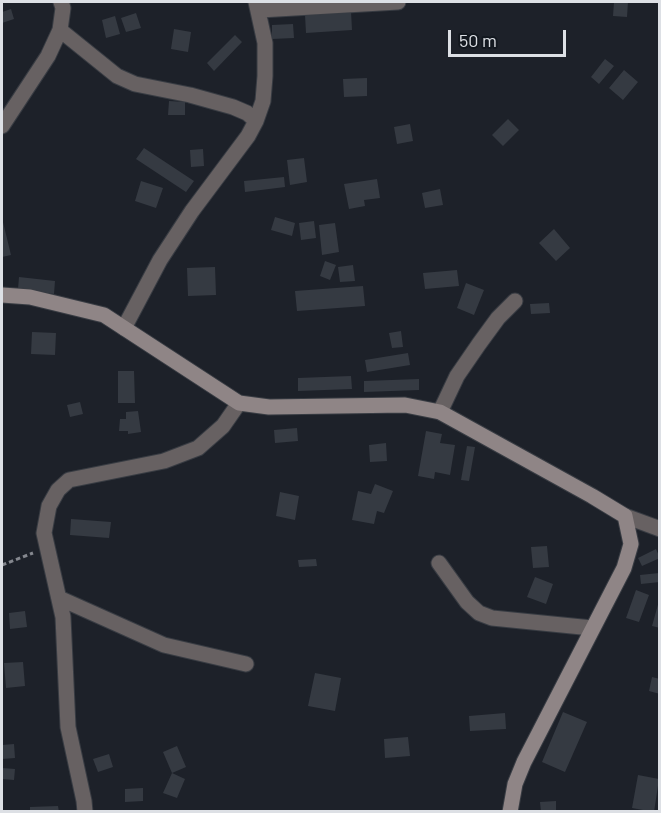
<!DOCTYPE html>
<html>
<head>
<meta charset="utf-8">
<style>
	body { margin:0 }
	#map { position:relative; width:661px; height:813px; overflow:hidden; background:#1d2129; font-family:Barlow,sans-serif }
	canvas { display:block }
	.frame { position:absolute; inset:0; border:3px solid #dde0e5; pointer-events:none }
	.scale { position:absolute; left:448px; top:30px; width:118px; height:27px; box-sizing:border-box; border:3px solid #dde0e5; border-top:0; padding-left:8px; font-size:18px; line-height:21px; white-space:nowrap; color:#dde0e5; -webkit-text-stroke:4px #13181f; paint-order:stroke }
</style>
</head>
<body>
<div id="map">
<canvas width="661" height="813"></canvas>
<div class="frame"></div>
<div class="scale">50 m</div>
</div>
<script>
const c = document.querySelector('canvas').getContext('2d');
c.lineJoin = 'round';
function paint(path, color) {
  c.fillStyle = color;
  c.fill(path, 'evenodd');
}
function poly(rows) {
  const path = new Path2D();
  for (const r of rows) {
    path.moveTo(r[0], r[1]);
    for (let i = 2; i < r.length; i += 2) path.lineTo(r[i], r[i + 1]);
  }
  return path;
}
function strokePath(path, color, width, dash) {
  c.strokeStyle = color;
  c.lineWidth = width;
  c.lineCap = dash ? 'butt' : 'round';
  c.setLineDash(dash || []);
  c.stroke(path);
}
const building = poly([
	[614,2,628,2,627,17,613,16],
	[11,9,14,19,2,23,2,12],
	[351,11,352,30,306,33,305,15],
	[136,13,141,28,126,32,121,18],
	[115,16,120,34,106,38,102,20],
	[293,24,294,38,272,39,272,25],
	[174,29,191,32,188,52,171,49],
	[235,35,242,42,214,71,207,63],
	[605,59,614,66,599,84,591,77],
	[624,70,638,82,623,100,609,88],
	[367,78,367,96,344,97,343,79],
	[169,101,185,102,185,115,168,115],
	[508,119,519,130,503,146,492,135],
	[410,124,413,141,397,144,394,127],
	[144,148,194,181,186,192,136,159],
	[203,149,204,166,191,167,190,150],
	[304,158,307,182,290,185,287,160],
	[284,177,285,187,245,192,244,181],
	[377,179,380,198,364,200,365,206,349,209,344,184],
	[141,181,163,188,156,208,135,201],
	[440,189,443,205,425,208,422,193],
	[275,217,295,223,292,236,271,230],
	[2,218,11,255,2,257],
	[314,221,316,238,301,240,299,223],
	[335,223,339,252,322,255,319,225],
	[554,229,570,248,556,261,539,243],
	[325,261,336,265,330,280,320,276],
	[353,265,355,281,340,282,338,267],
	[215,267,216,295,188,296,187,268],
	[457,270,459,286,425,289,423,273],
	[19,277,55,281,54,294,18,289],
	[466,283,484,290,474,315,457,308],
	[363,286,365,306,297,311,295,291],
	[549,303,550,313,531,314,530,304],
	[401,331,403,347,392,348,389,333],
	[32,332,56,333,55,355,31,354],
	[408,353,410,365,367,372,365,360],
	[118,371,134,371,135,403,118,403],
	[351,376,352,389,298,391,298,378],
	[419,379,419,390,364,392,364,381],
	[80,402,83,414,70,417,67,405],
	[138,411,141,432,128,434,128,431,119,431,120,419,126,419,126,412],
	[297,428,298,441,275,443,274,430],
	[426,431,442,434,440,443,455,445,450,475,435,472,434,479,418,476],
	[386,443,387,461,370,462,369,445],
	[467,446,475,447,469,481,461,480],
	[375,484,393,491,384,513,377,511,374,524,352,520,358,491,371,494],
	[280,492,299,496,295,520,276,516],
	[71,519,111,522,109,538,70,535],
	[547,546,549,567,533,568,531,547],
	[656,549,660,558,642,566,638,558],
	[316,559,317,566,299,567,298,560],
	[659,573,660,582,641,584,640,575],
	[535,577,553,584,546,604,527,597],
	[636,590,649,595,639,622,626,618],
	[659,601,660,601,660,628,652,626],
	[25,611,27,627,10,629,9,613],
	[23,662,25,686,6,688,4,663],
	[315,673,341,678,335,711,308,706],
	[652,677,660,679,660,694,649,691],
	[563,712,587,722,565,772,542,762],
	[505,713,506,729,470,731,469,716],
	[408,737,410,756,385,758,384,739],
	[14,744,15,758,2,759,2,745],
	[177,746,186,767,172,773,163,752],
	[109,754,113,767,98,772,93,759],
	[2,768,15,769,14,780,2,779],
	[172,773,185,779,177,798,163,793],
	[638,775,659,779,654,812,632,808],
	[143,788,143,801,125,802,125,789],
	[556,801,556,812,541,812,540,802],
	[58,806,59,812,30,812,30,807]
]);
const path = poly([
	[2,565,33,553]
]);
const street = poly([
	[260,10,398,2],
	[60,30,117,76,135,84,190,95,233,107,247,113,256,121],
	[2,126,48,56,60,30,63,8,61,2],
	[124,328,160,260,192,211,248,136,256,121,263,101,265,76,265,43,256,2],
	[440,412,457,376,479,344,498,318,515,301],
	[625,516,660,529],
	[439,563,467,602,479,613,492,618,592,628],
	[59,598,164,645,246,664],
	[85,812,84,801,68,727,63,617,44,533,49,506,58,490,69,480,164,461,198,448,223,426,239,403]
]);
const secondary = poly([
	[2,295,30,297,104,315,239,403,269,407,405,405,440,412,592,496,625,516,631,544,624,568,524,762,515,784,510,812]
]);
paint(building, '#353a42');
strokePath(street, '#383c43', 17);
strokePath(secondary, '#383c43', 17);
strokePath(path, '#84878e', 3, [4.5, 3]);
strokePath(street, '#676162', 15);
strokePath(secondary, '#8f8586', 15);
</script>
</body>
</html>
